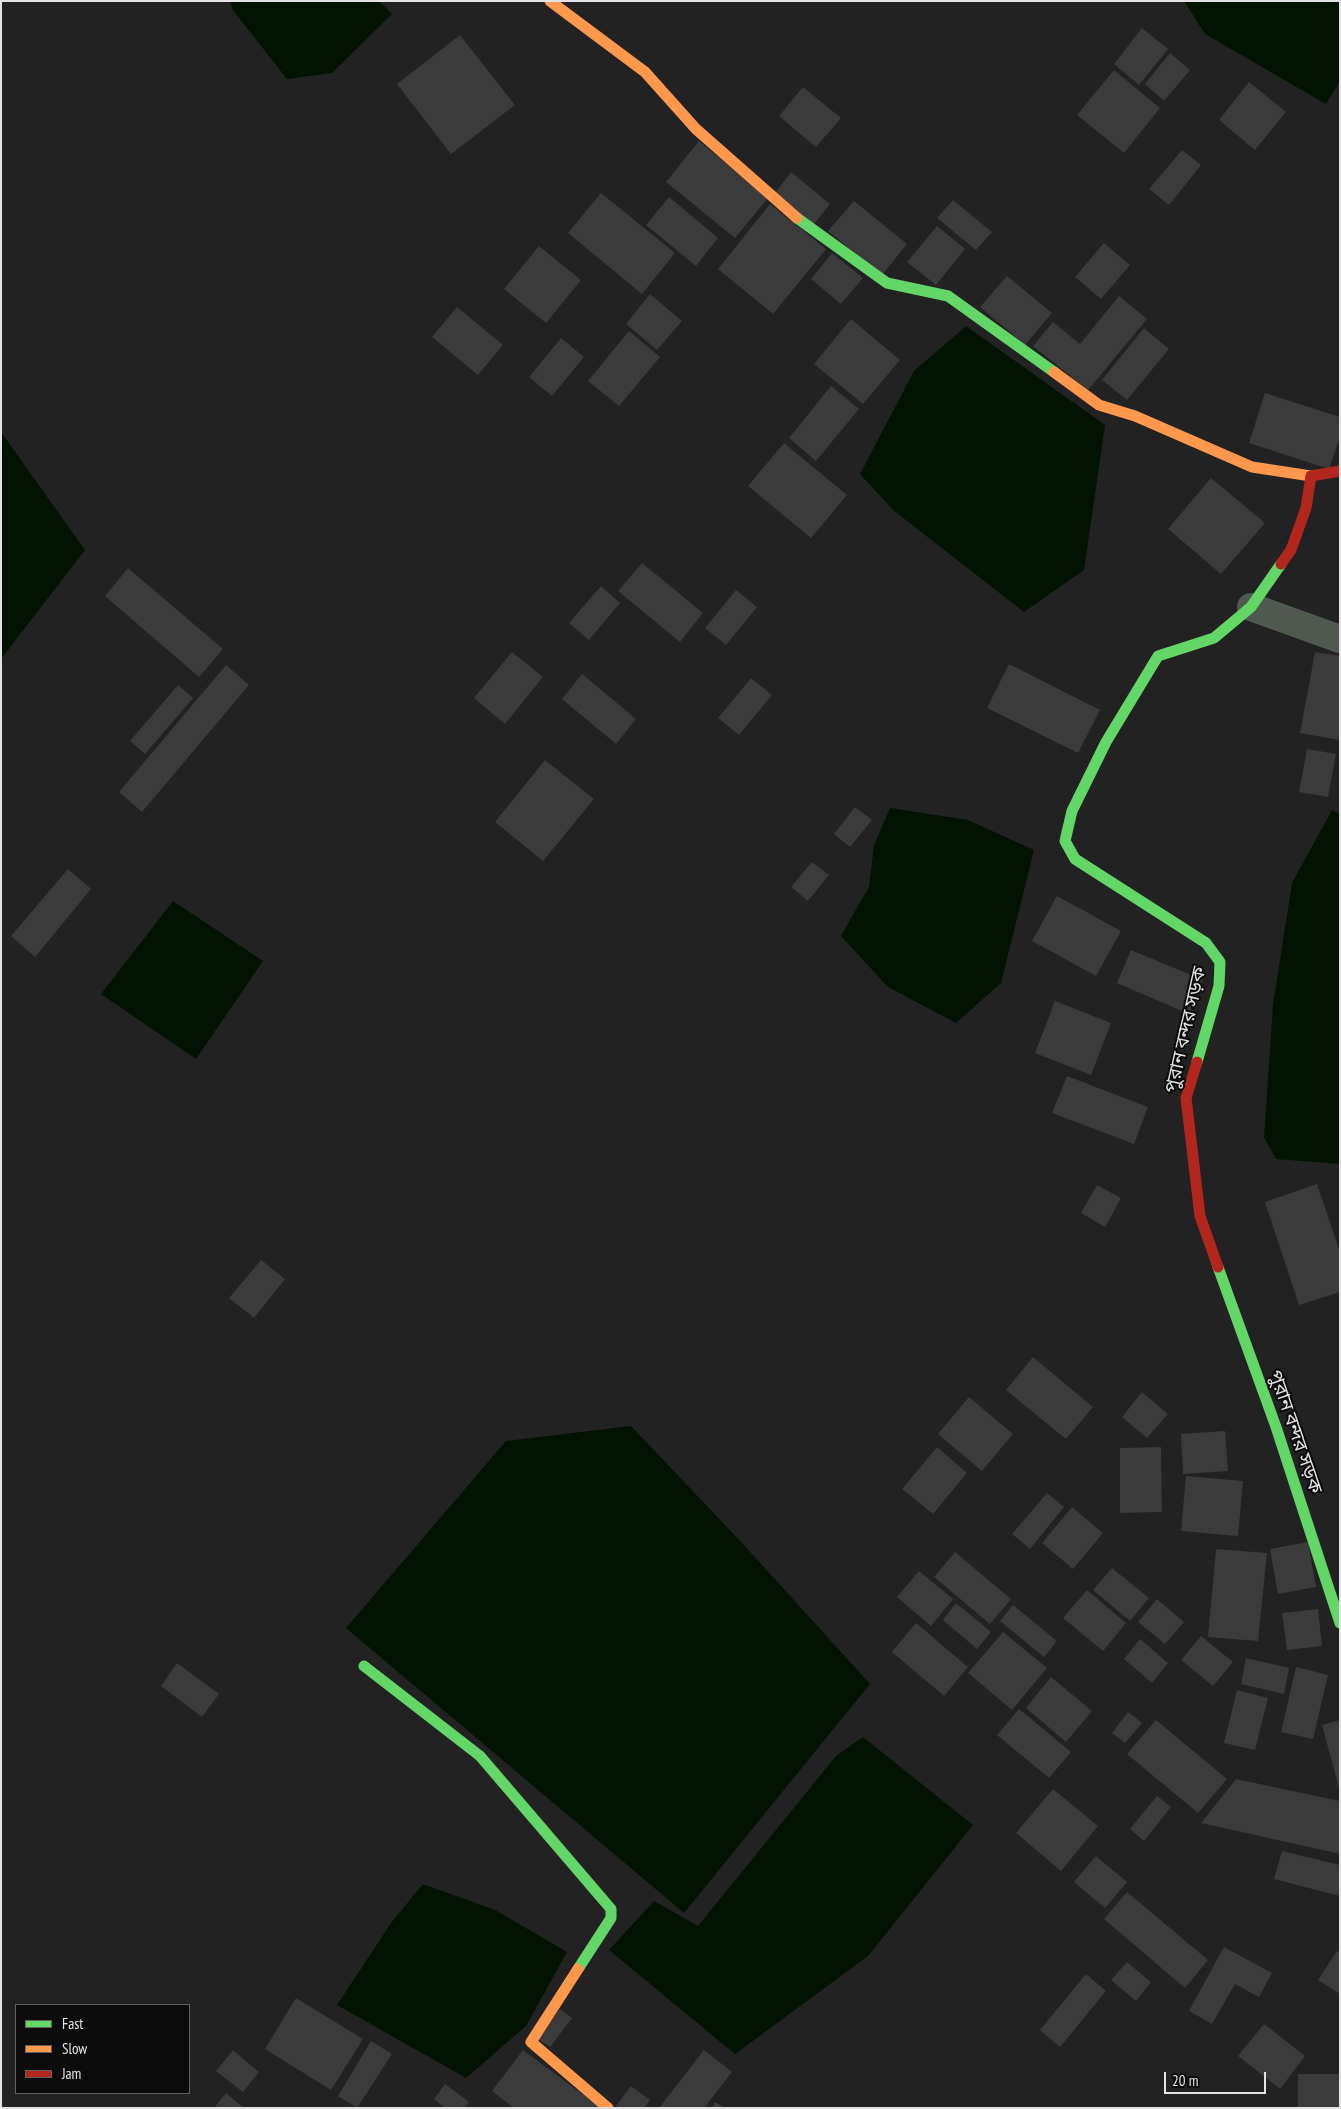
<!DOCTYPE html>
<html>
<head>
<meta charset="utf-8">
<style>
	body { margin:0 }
	#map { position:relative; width:1341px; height:2109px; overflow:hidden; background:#222; font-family:"PT Sans Narrow",sans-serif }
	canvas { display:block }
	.frame { position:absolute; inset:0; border:2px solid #e4e2e4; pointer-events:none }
	.legend { position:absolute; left:15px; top:2004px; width:175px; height:90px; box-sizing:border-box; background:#0c0b0c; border:1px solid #626162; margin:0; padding:6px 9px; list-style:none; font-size:15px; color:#e4e2e4 }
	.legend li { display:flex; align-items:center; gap:10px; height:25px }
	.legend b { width:25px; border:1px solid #626162 }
	.scale { position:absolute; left:1164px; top:2072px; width:102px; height:22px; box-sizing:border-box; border:2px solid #e4e2e4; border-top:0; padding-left:6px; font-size:15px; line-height:18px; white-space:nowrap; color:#e4e2e4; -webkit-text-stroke:4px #0c0b0c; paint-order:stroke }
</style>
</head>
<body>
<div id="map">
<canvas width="1341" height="2109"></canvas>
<div class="frame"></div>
<ul class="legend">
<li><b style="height:6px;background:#63d668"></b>Fast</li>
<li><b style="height:6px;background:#ff974d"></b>Slow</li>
<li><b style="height:6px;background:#b3261e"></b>Jam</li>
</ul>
<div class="scale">20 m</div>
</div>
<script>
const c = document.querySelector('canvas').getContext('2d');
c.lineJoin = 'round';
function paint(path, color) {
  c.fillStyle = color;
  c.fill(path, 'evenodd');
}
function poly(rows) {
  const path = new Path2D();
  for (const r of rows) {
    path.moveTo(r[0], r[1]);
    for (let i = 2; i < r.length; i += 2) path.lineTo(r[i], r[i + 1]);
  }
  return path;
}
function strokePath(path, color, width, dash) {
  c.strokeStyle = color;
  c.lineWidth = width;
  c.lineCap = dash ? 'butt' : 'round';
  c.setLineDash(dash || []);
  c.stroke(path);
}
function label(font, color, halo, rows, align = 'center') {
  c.font = font + ' "PT Sans Narrow","Noto Sans Bengali",sans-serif';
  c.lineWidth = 4;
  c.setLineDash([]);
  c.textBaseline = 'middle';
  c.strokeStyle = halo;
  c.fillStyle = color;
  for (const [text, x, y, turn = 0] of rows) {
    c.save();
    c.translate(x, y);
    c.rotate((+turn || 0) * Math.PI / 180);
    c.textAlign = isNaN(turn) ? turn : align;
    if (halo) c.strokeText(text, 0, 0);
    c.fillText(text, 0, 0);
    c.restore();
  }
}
const water = poly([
	[230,1,379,1,392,14,332,73,287,79,232,9],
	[1184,1,1340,1,1340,81,1326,104,1205,34],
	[966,326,1105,425,1084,570,1024,612,893,510,860,474,914,371],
	[1,432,85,550,1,659],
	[890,808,968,820,1034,850,1001,983,956,1023,888,987,841,936,869,887,874,845],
	[1332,810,1340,814,1340,1164,1276,1159,1264,1137,1273,1005,1292,883],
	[173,901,263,961,196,1059,101,994],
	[631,1426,743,1544,870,1684,684,1913,346,1628,506,1441],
	[863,1737,973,1825,868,1956,735,2054,609,1950,654,1901,698,1926,836,1756],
	[423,1884,495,1910,567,1952,526,2026,466,2078,337,2005,391,1923]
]);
const building = poly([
	[1142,28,1168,49,1139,85,1114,64],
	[460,35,515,105,451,154,397,84],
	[1170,53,1190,70,1164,101,1145,84],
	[1114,70,1160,108,1124,153,1077,115],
	[1249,82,1286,112,1255,150,1219,120],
	[803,87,841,118,816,147,779,116],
	[699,141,768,198,735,238,666,182],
	[1182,150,1201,165,1169,205,1149,189],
	[791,172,830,204,813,225,775,193],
	[601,193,675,253,642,294,568,233],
	[669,197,718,238,696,266,646,225],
	[953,200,992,232,976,250,937,218],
	[854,201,907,244,882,275,828,231],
	[770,204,826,249,773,314,718,269],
	[937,226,965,249,936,285,907,262],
	[1104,243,1130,265,1101,299,1075,277],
	[539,246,581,280,546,323,504,289],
	[832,253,863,278,841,304,811,279],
	[1007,276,1052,313,1025,345,980,307],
	[650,294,682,321,657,350,626,324],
	[1119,296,1147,319,1088,390,1033,346,1053,322,1080,344],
	[457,307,503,345,478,375,432,337],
	[851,319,900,360,863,404,814,364],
	[1144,328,1169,349,1127,400,1102,380],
	[629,331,660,357,619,406,588,381],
	[561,338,584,357,552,396,529,377],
	[831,386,859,409,816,461,789,438],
	[1265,393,1340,417,1340,437,1329,469,1249,443],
	[784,443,847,495,811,538,748,486],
	[1211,478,1265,523,1221,574,1168,529],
	[642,563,703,613,680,642,618,591],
	[128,568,223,649,199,677,105,596],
	[601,586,620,603,589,640,569,623],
	[736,590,757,607,726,645,705,628],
	[512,652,543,677,505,724,474,698],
	[1315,652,1340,656,1340,740,1300,733],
	[1009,664,1100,710,1078,753,987,708],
	[226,665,249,685,142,812,119,792],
	[582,674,636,719,616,744,562,699],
	[751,678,772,695,739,735,718,718],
	[178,685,193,698,145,754,130,741],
	[1307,749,1336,754,1328,797,1299,792],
	[545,760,594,799,543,861,495,822],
	[855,807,872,820,850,847,834,834],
	[812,862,829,875,808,901,791,887],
	[68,869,91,889,35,957,11,936],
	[1057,896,1121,931,1096,976,1032,941],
	[1131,950,1203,980,1189,1014,1117,983],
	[1055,1001,1111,1023,1091,1075,1035,1053],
	[1067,1076,1148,1107,1134,1144,1052,1113],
	[1317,1184,1340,1252,1340,1292,1299,1305,1265,1202],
	[1097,1185,1121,1198,1105,1227,1081,1213],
	[261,1260,285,1279,254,1318,229,1298],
	[1033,1357,1093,1407,1066,1439,1006,1390],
	[1142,1392,1168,1414,1147,1438,1122,1417],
	[969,1397,1013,1434,982,1471,938,1434],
	[1225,1431,1228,1471,1183,1474,1181,1434],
	[937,1447,967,1473,933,1514,902,1489],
	[1161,1447,1162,1512,1120,1513,1120,1448],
	[1186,1476,1243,1481,1238,1536,1181,1531],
	[1047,1493,1064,1507,1030,1549,1012,1534],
	[1072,1507,1103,1533,1073,1569,1042,1543],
	[1308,1542,1316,1587,1278,1594,1270,1549],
	[1216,1549,1267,1553,1258,1641,1208,1637],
	[955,1552,1011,1599,990,1624,934,1577],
	[1112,1568,1149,1598,1130,1621,1093,1590],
	[919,1571,953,1599,931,1626,897,1597],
	[1087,1590,1126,1623,1103,1651,1063,1618],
	[1157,1599,1184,1622,1165,1644,1138,1622],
	[956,1603,991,1632,977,1649,943,1620],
	[1013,1605,1057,1641,1044,1657,1000,1621],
	[1318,1609,1322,1646,1287,1650,1282,1613],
	[916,1623,968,1667,944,1696,892,1652],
	[1003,1632,1047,1668,1012,1710,968,1673],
	[1201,1636,1233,1662,1213,1686,1181,1660],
	[1140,1639,1168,1663,1152,1683,1124,1659],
	[1246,1658,1289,1668,1284,1694,1241,1684],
	[177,1663,219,1694,202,1717,161,1686],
	[1296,1667,1328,1675,1313,1739,1281,1732],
	[1051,1677,1092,1711,1066,1742,1026,1708],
	[1237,1690,1268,1698,1255,1750,1224,1743],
	[1019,1709,1071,1752,1049,1778,997,1735],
	[1128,1712,1142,1723,1125,1743,1112,1733],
	[1156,1720,1227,1779,1198,1813,1127,1754],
	[1340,1720,1340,1788,1339,1788,1322,1725],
	[1236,1779,1340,1801,1340,1854,1201,1823],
	[1053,1789,1098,1826,1061,1871,1016,1833],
	[1157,1796,1171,1807,1144,1841,1130,1829],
	[1282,1851,1340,1865,1340,1896,1274,1879],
	[1096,1856,1127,1882,1105,1908,1074,1882],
	[1127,1892,1208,1960,1185,1988,1104,1919],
	[1224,1947,1272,1973,1259,1997,1235,1984,1212,2024,1189,2011],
	[1337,1951,1340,1952,1340,1994,1318,1980],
	[1127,1962,1151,1982,1136,2001,1111,1980],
	[1086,1974,1106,1991,1060,2047,1040,2030],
	[296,1998,363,2039,331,2090,265,2049],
	[560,2009,572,2018,550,2047,538,2039],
	[1264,2024,1305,2056,1280,2089,1238,2056],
	[371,2041,392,2054,357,2108,338,2096],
	[233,2050,259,2072,243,2092,216,2071],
	[523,2050,601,2108,514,2108,492,2091],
	[704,2050,732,2072,704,2108,659,2108],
	[1298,2074,1340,2074,1340,2108,1298,2108],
	[445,2084,469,2102,464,2108,445,2108,434,2099],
	[631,2086,650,2100,644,2108,618,2108,616,2106],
	[226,2093,244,2108,214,2108],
	[715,2102,725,2108,712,2108]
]);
const street = poly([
	[1251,607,1340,639]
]);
const fast = poly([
	[797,218,887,283,948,296,1054,372],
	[1197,1062,1219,986,1220,962,1206,943,1075,859,1065,841,1072,811,1106,742,1158,656,1214,638,1251,607,1281,564],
	[1218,1267,1276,1427,1340,1623],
	[364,1666,480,1756,611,1909,611,1918,578,1969]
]);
const slow = poly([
	[550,1,645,72,696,129,797,218],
	[1054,372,1099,405,1135,416,1252,467,1311,476],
	[578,1969,531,2042,608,2108]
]);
const jam = poly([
	[1281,564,1291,550,1306,508,1311,476,1340,471],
	[1197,1062,1186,1098,1200,1216,1218,1267]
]);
const streetNames = [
	["পুরান বন্দর সড়ক",1186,1030,-77],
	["পুরান বন্দর সড়ক",1295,1432,71]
];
paint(water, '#031303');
paint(building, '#3b3b3b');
strokePath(street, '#4f5950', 28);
strokePath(fast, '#63d668', 11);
strokePath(slow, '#ff974d', 11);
strokePath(jam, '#b3261e', 11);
label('19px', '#e4e2e4', '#0c0b0c', streetNames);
</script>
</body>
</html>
